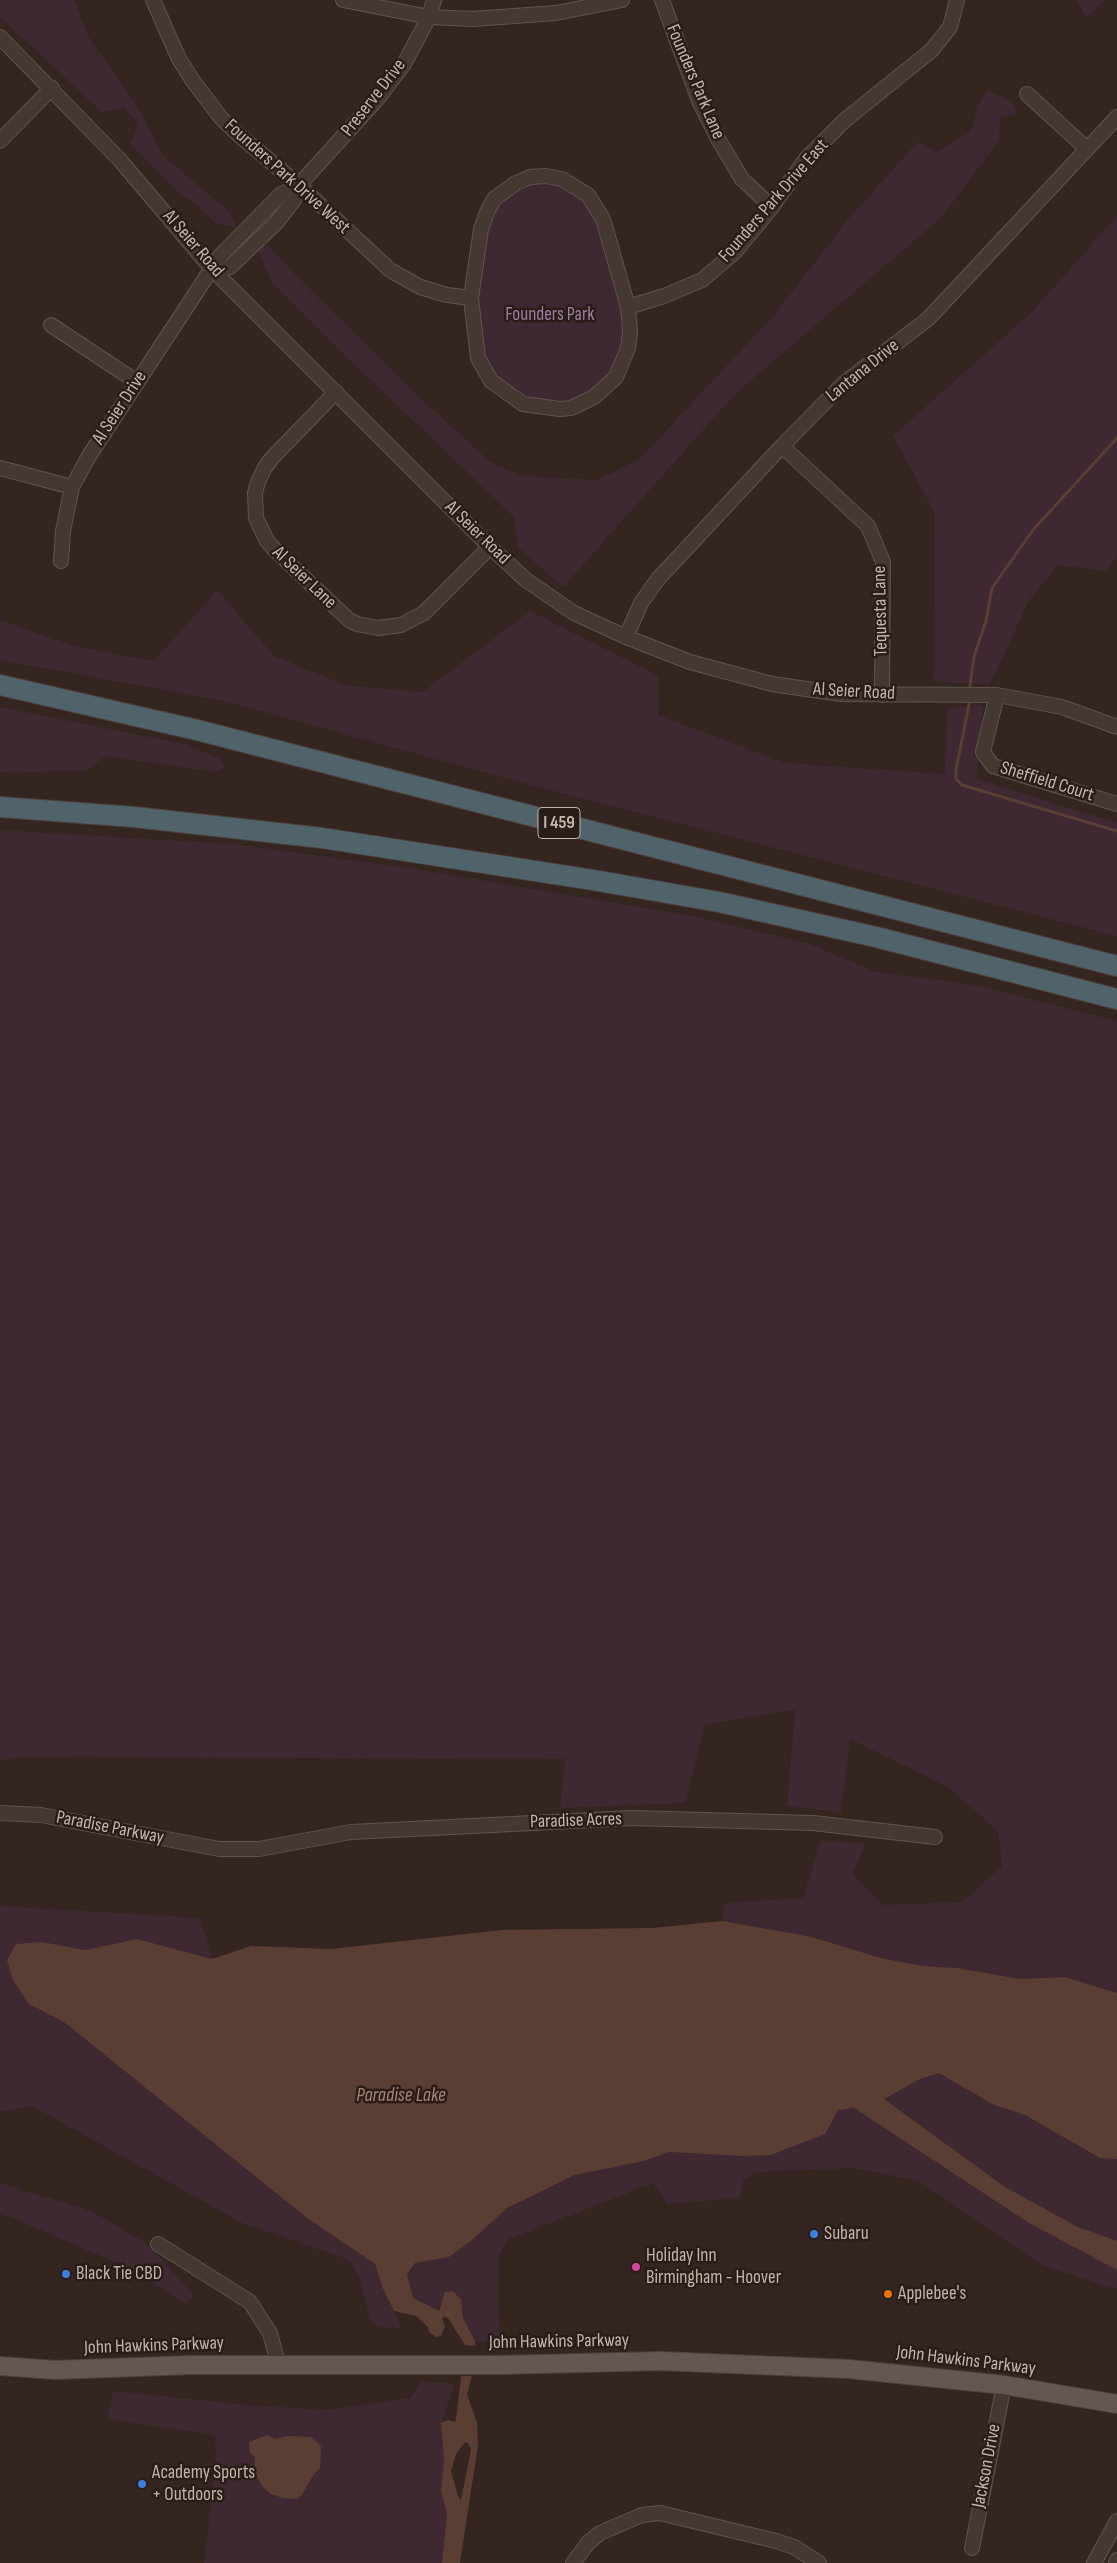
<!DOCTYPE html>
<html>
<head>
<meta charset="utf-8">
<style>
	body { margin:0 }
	canvas { display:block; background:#342520 }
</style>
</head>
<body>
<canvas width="1117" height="2563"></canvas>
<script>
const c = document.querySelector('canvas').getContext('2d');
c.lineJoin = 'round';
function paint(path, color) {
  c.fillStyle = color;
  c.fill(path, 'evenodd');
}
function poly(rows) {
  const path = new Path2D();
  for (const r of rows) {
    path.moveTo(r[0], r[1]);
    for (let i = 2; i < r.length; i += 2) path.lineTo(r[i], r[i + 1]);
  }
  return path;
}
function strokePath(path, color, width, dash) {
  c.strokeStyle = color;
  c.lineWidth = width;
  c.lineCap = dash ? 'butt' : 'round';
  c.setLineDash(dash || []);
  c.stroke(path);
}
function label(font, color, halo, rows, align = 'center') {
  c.font = font + ' "Sofia Sans Condensed",sans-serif';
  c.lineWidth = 5;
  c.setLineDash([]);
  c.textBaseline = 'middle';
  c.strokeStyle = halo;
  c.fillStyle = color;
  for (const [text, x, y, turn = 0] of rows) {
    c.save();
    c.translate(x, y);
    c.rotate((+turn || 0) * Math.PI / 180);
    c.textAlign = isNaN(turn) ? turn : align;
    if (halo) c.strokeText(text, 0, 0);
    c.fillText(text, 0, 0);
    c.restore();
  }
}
const green = poly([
	[0,0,74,0,88,36,142,113,162,155,230,212,236,227,216,223,196,204,179,194,130,144,139,124,124,108,102,112,0,17],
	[1077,0,1105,0,1086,18],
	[988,90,1013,103,1017,114,1000,118,999,140,942,217,737,392,563,587,518,547,514,517,323,334,271,281,258,250,267,244,295,274,418,396,490,462,522,476,596,480,639,460,775,314,849,218,918,142,937,152,970,132,979,104],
	[529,183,561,186,580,195,596,219,628,307,619,361,604,383,581,400,546,406,520,399,493,382,480,357,471,297,487,216,504,194],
	[1117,216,1117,556,1107,571,1057,565,1028,602,990,685,934,681,935,513,893,436,1033,311],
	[217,590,274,656,345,685,423,692,530,611,659,676,658,715,785,763,945,774,947,709,983,705,977,779,1117,823,1117,936,531,785,220,700,0,660,0,620,73,646,154,661],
	[0,707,184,744,219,758,226,766,217,772,105,756,87,771,0,772],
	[0,830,232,844,409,868,693,916,810,944,875,972,975,985,1117,1021,1117,1993,1065,1977,1020,1979,957,1968,923,1966,881,1958,808,1936,722,1921,725,1903,803,1898,821,1841,866,1843,852,1874,882,1905,962,1902,1002,1866,998,1831,948,1787,850,1739,841,1812,787,1806,795,1710,705,1724,685,1803,560,1808,565,1759,17,1757,0,1761],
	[0,1906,200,1918,212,1959,137,1939,85,1950,42,1942,29,2004,64,2022,307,2218,375,2264,383,2289,402,2329,382,2327,371,2322,359,2277,350,2260,244,2224,32,2106,0,2112],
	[939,2073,994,2105,1025,2115,1100,2158,1117,2159,1117,2241,1078,2227,1005,2187,884,2099,920,2079],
	[854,2108,1029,2223,1117,2270,1117,2289,1044,2266,919,2181,855,2168,757,2172,743,2181,740,2198,667,2204,653,2183,507,2240,498,2258,500,2342,475,2341,463,2318,461,2300,440,2303,439,2311,413,2298,407,2274,415,2263,449,2257,471,2241,507,2208,575,2175,644,2161,669,2152,681,2153,839,2109],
	[0,2183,93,2212,149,2245,194,2296,185,2304,132,2269,0,2213],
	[421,2381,455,2384,441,2423,444,2458,441,2491,447,2515,442,2563,204,2563,216,2464,215,2435,107,2419,113,2391,247,2405,329,2410,411,2398]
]);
const water = poly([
	[722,1921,808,1936,881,1958,923,1966,957,1968,1020,1979,1065,1977,1117,1993,1117,2159,1100,2158,1025,2115,994,2105,939,2073,920,2079,884,2099,1005,2187,1078,2227,1117,2241,1117,2270,1029,2223,854,2108,838,2110,825,2134,771,2155,745,2156,669,2152,644,2161,575,2175,507,2208,471,2241,449,2257,415,2263,407,2274,413,2298,439,2311,445,2292,453,2291,461,2300,463,2318,475,2341,477,2357,467,2394,477,2423,478,2445,460,2563,442,2563,447,2515,441,2491,444,2458,441,2423,448,2420,455,2422,456,2419,465,2345,448,2318,444,2316,442,2319,445,2326,441,2336,436,2337,429,2332,428,2327,416,2316,394,2311,383,2289,375,2264,307,2218,64,2022,29,2004,13,1980,7,1960,16,1944,42,1942,85,1950,137,1939,212,1959,251,1946,331,1949,502,1930,653,1928],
	[465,2442,468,2443,471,2450,461,2500,458,2496,451,2471,456,2454],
	[267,2435,276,2439,287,2436,311,2437,321,2446,320,2469,314,2474,302,2495,297,2499,283,2498,271,2494,263,2487,254,2472,255,2457,250,2453,249,2442]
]);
const pier = poly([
	[462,2345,478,2346,479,2358,474,2376,458,2376]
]);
const stream = poly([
	[970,686,974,657,986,621,992,588,1033,530,1117,438],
	[970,699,956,770,956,779,962,785,1117,831]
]);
const minor = poly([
	[153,0,179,59,193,81,221,118,241,137,299,185,390,270,420,287,447,295,471,298],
	[343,0,429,17,473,19,556,13,622,0],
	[662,0,700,103,718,139,742,179,772,207],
	[0,37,119,159,212,269,490,547,526,580,574,613,626,637,690,662,772,684,841,694,997,695,1062,707,1117,727],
	[1027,94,1087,149],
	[0,141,52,88],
	[546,176,562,179,588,195,603,219,628,307,630,332,628,348,616,377,594,397,571,408,560,409,523,404,491,381,478,358,471,298,481,229,488,210,495,198,516,183,530,177,546,176],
	[212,269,230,267,276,223,294,200,299,185],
	[628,307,664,296,702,280,735,252,772,207,805,160,845,120,932,50,950,27,957,0],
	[51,325,137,382],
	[336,392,272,458,264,469,258,482,255,493,256,518,267,541,277,552,349,620,357,624,378,628,401,625,424,613,490,547],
	[782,446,868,526,883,562,882,695],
	[0,468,72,487],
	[61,561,63,531,72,487,89,456,220,256,280,195,299,185,379,97,404,64,429,17,434,0],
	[626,637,641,603,658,579,782,446,844,383,928,319,1117,117],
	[997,695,983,752,993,766,1117,804],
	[0,1813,41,1815,219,1849,259,1849,351,1832,632,1818,813,1823,935,1837],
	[158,2244,250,2302,270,2333,278,2364],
	[972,2548,1004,2385],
	[573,2563,588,2543,600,2533,642,2515,660,2513,776,2541,794,2547,819,2563],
	[1094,2563,1117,2521],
	[1116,2563,1117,2560]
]);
const major = poly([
	[0,2366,55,2370,191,2365,500,2365,661,2361,849,2369,1004,2385,1117,2404]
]);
const highway = poly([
	[0,685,197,730,1117,966],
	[0,807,134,817,322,838,593,880,719,902,876,937,1117,999]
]);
const markers = [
	[814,2234,5,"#3f7fe0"],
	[636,2267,5,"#d1479c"],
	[66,2274,5,"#3f7fe0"],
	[888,2294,5,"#e8710a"],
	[142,2484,5,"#3f7fe0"]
];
const shields = [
	[559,823,42]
];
const shieldNames = [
	["I 459",559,823]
];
const streetNames = [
	["Founders Park Lane",695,82,67],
	["Preserve Drive",374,98,-52],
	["Founders Park Drive West",287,177,42],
	["Founders Park Drive East",774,201,-49],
	["Al Seier Road",193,244,49],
	["Lantana Drive",863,371,-39],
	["Al Seier Drive",120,408,-57],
	["Al Seier Road",477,533,44],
	["Al Seier Lane",304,578,44],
	["Tequesta Lane",881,611,-91],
	["Al Seier Road",854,692,3],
	["Sheffield Court",1047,782,17],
	["Paradise Acres",576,1821,-2],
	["Paradise Parkway",110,1828,11],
	["John Hawkins Parkway",559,2342,-1],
	["John Hawkins Parkway",154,2346,-2],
	["John Hawkins Parkway",966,2361,7],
	["Jackson Drive",987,2466,-79]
];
const parkNames = [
	["Founders Park",550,315]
];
const poiNames = [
	["Subaru",824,2234],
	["Holiday Inn",646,2256],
	["Birmingham - Hoover",646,2278],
	["Black Tie CBD",76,2274],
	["Applebee's",898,2294],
	["Academy Sports",152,2473],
	["+ Outdoors",152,2495]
];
const waterNames = [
	["Paradise Lake",401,2096]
];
paint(green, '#3e2831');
paint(water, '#5b3e33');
paint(pier, '#342520');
strokePath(stream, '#5b3e33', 3);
strokePath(minor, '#60534d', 16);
strokePath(major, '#4e413c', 20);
strokePath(highway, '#4c403a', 22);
strokePath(minor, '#453833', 14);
strokePath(major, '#655651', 18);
strokePath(highway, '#50636b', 20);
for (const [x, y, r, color] of markers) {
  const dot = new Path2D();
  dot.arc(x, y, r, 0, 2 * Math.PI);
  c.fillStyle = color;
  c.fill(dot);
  strokePath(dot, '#291d18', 2);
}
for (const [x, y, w] of shields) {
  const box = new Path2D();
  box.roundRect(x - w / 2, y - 15.5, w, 31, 4);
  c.fillStyle = '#291d18';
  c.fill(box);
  strokePath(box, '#c2b3ad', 1);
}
label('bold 18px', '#c2b3ad', null, shieldNames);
label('19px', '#c2b3ad', '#291d18', streetNames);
label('19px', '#9e7da2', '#291d18', parkNames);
label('19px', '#c2b3ad', '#291d18', poiNames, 'left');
label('italic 20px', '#aa8375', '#291d18', waterNames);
</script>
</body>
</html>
